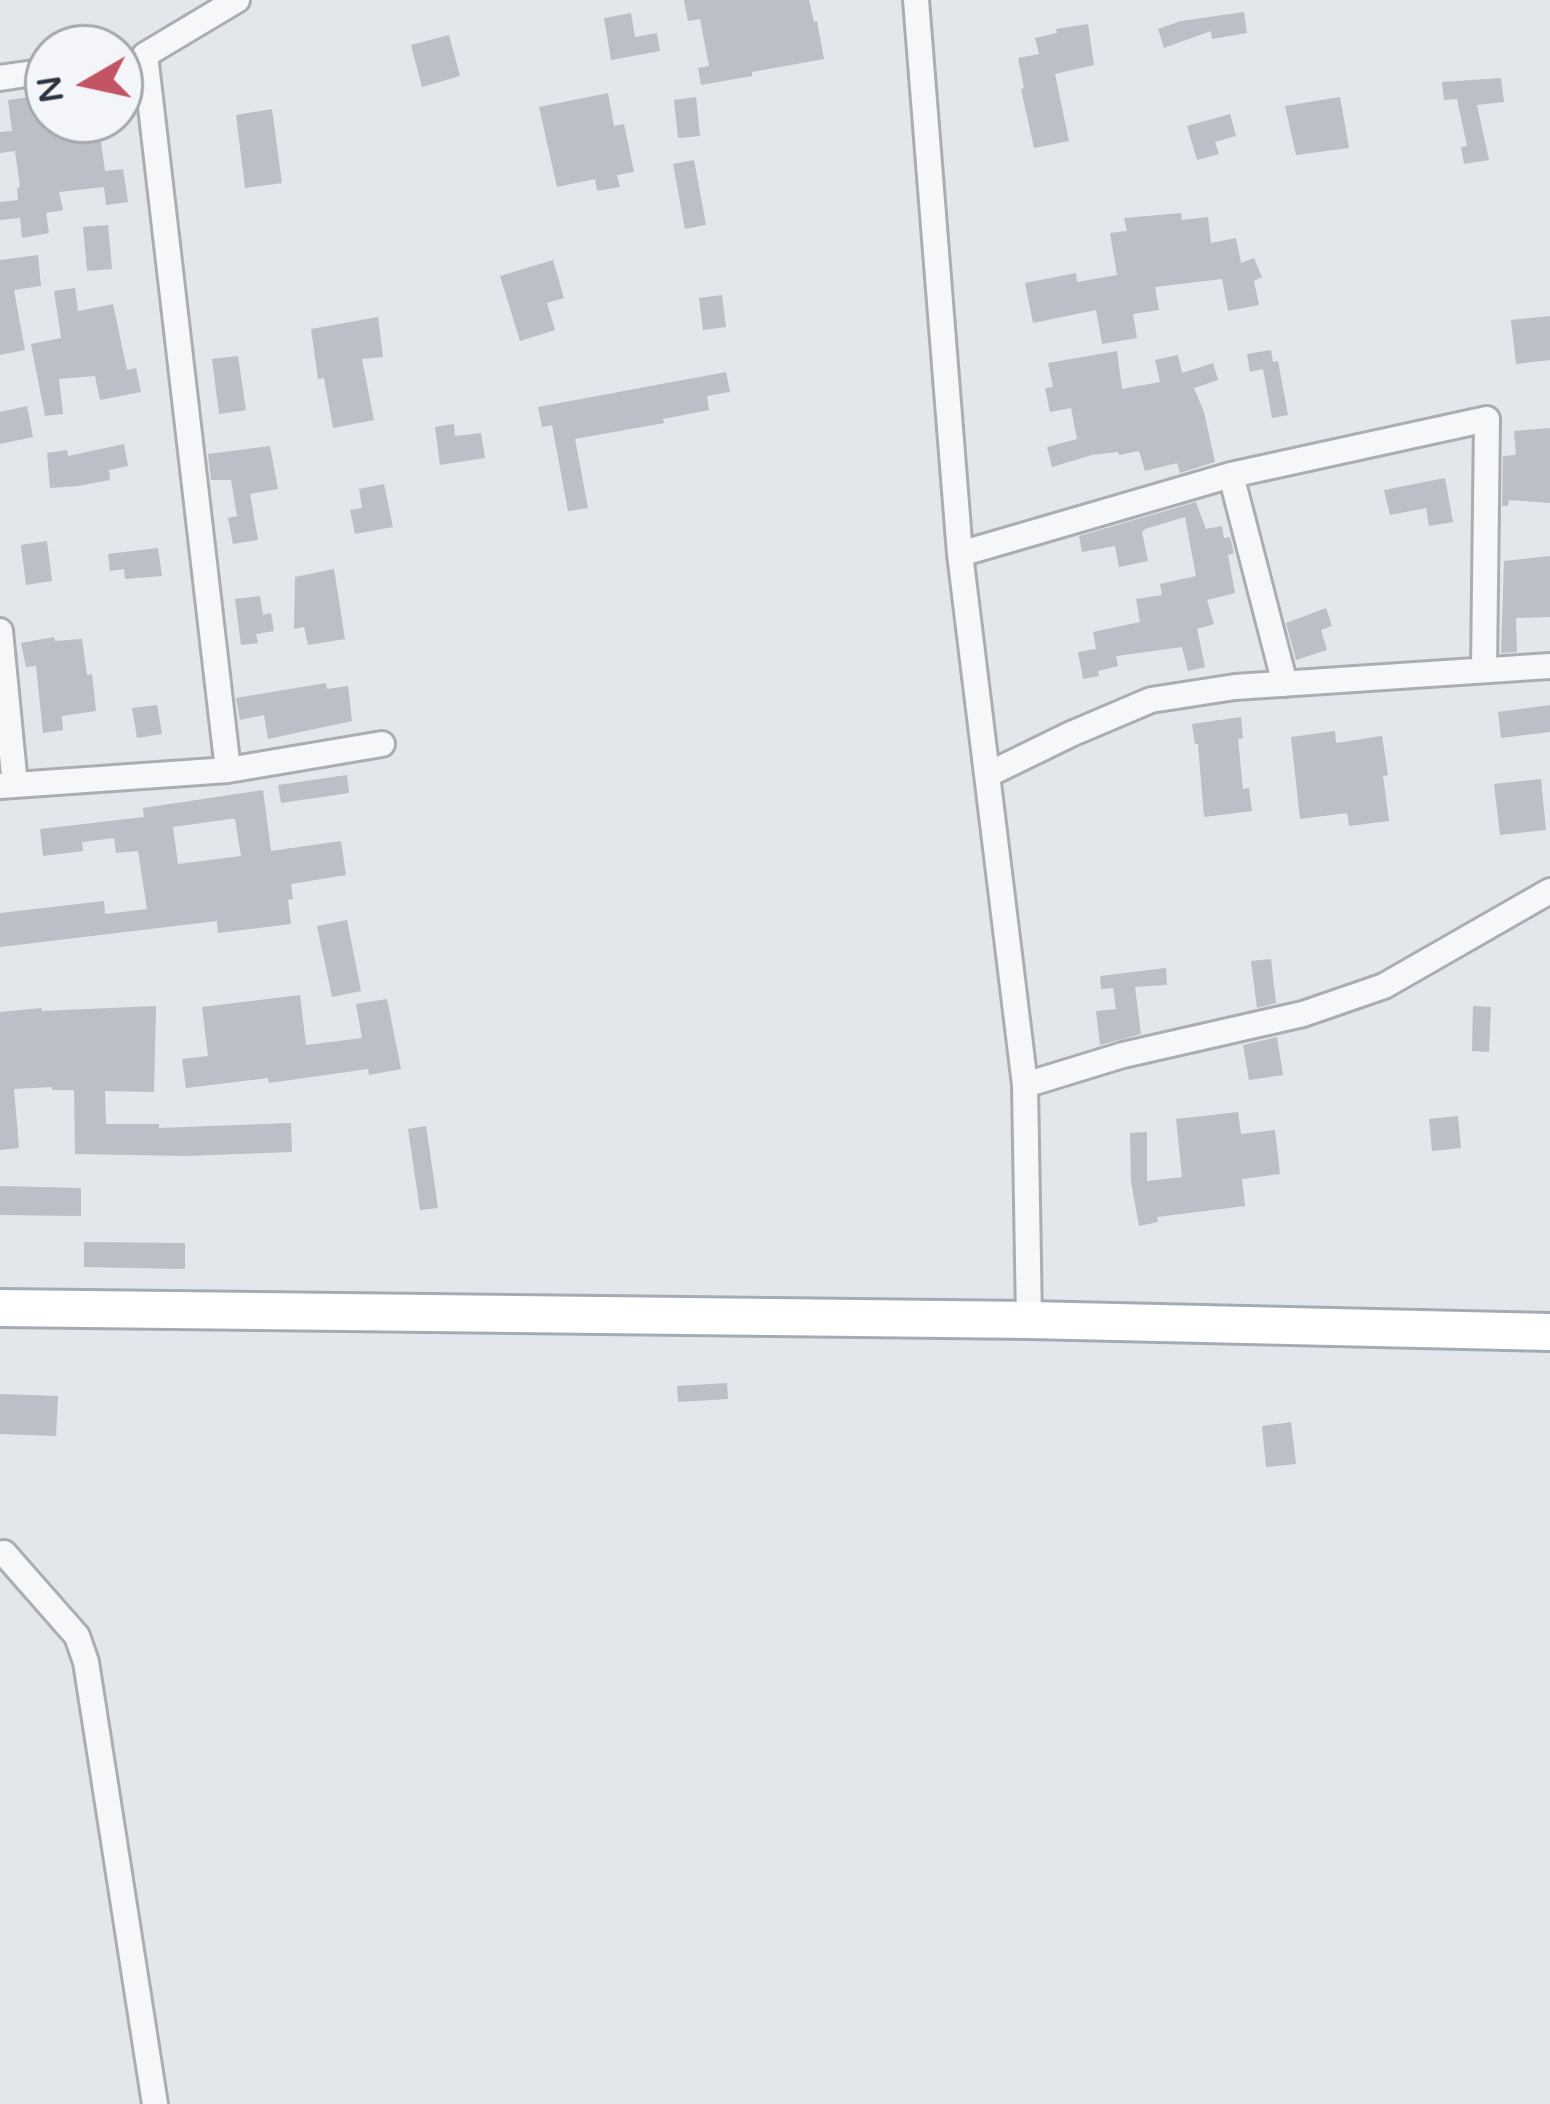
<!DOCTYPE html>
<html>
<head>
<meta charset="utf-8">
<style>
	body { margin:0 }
	#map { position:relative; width:1550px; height:2104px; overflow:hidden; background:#e3e6ea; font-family:"Varela Round",sans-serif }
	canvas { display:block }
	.north { position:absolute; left:24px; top:24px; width:120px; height:120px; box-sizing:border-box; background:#f3f5f8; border:3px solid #a4a8af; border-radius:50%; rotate:261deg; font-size:33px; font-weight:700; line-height:48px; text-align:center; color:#2d3441 }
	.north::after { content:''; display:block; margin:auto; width:42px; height:54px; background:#c35466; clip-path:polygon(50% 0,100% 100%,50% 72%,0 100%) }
</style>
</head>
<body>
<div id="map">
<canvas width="1550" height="2104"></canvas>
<div class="north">N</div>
</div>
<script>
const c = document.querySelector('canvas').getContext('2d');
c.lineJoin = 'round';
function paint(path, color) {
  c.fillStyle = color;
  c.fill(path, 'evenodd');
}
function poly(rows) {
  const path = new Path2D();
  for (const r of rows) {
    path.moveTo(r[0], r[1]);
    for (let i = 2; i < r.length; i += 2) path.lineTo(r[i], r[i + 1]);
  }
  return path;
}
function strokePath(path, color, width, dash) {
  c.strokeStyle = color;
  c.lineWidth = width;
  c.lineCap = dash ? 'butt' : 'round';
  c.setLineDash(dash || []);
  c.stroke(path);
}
const building = poly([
	[684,0,809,0,814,22,817,21,824,59,752,72,752,76,701,85,698,68,709,66,700,19,688,21],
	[1244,12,1247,33,1212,39,1211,31,1164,48,1158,29,1181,21],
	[631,13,635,37,657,33,660,51,611,60,604,18],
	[1088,24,1094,65,1055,74,1069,141,1034,148,1021,89,1024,88,1018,58,1039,54,1035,38,1057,33,1056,29],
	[449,35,460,76,422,87,411,45],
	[1501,78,1504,102,1477,105,1489,160,1464,164,1461,147,1467,146,1457,99,1444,100,1442,82],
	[608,93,614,126,624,124,634,172,617,175,620,187,597,191,595,179,557,187,539,107],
	[30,97,33,114,48,113,48,120,98,120,105,171,123,169,128,202,106,205,104,187,59,192,63,210,46,213,49,233,22,238,20,218,0,220,0,202,18,200,17,188,20,187,15,151,0,153,0,132,12,131,8,100],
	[696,97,700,136,678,138,674,100],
	[1340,97,1349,148,1296,155,1285,106],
	[272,109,282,183,245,188,236,115],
	[1230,114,1236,136,1215,142,1219,154,1197,160,1187,126],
	[694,160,706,225,685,229,673,164],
	[1181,213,1182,220,1208,217,1211,243,1236,238,1241,263,1254,258,1262,277,1254,281,1259,305,1228,311,1222,279,1155,287,1159,310,1133,314,1137,338,1102,344,1096,310,1033,323,1025,283,1076,273,1077,282,1117,275,1110,233,1127,231,1124,218],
	[108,225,112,269,87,271,83,227],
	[38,255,41,286,14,290,25,350,0,355,0,260],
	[553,260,564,298,547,303,555,330,520,341,500,276],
	[75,288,78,311,113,304,127,370,136,368,141,392,100,400,95,376,59,379,63,414,45,416,31,344,61,338,54,291],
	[722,295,726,327,703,330,699,298],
	[1550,316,1550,360,1516,364,1511,320],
	[378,317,383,357,362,359,374,420,333,428,324,378,318,379,311,329],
	[1271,350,1273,362,1278,361,1288,415,1272,418,1263,369,1250,372,1247,354],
	[1117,351,1122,389,1160,382,1155,360,1178,355,1182,373,1213,363,1218,380,1194,388,1204,412,1215,462,1180,473,1177,463,1145,471,1139,451,1119,455,1118,452,1092,455,1052,467,1047,447,1077,439,1071,408,1050,412,1045,388,1053,387,1048,363],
	[238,356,246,410,219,414,212,359],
	[726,372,730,392,707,396,709,410,663,419,664,423,575,439,588,508,568,511,552,425,542,427,538,407],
	[27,406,33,437,0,444,0,412],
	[454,424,455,436,481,433,485,458,440,465,435,427],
	[1550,428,1550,503,1509,500,1508,506,1502,506,1503,456,1516,455,1514,431],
	[124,444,128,466,109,470,110,480,78,486,50,488,47,453,67,450,68,456],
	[270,446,278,489,250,494,258,540,233,544,228,518,237,516,231,480,211,480,208,454],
	[1445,478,1453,522,1429,526,1426,508,1390,515,1384,490],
	[384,484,393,527,355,534,350,510,362,508,359,489],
	[1196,502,1206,529,1222,526,1224,538,1230,537,1234,553,1228,555,1235,593,1207,600,1214,624,1197,629,1205,667,1188,671,1182,647,1116,656,1118,666,1098,671,1099,676,1083,679,1078,652,1096,649,1093,632,1140,622,1136,599,1162,595,1160,584,1196,576,1185,517,1145,529,1142,532,1148,561,1119,567,1115,546,1082,552,1079,536],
	[47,541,52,581,26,585,21,545],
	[158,548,162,576,125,579,124,569,110,571,108,554],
	[1550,556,1550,617,1516,618,1517,652,1501,653,1504,561],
	[334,569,345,639,308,645,304,627,294,629,295,577],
	[260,596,263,615,271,613,274,631,256,634,258,643,241,645,235,599],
	[1326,608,1332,626,1321,630,1327,650,1296,660,1286,623],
	[54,637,55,641,82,639,87,675,92,674,96,711,62,716,63,730,43,733,36,666,26,667,21,643],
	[326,683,327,689,348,686,352,721,268,739,264,715,240,720,236,698],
	[157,705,162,734,137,738,132,708],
	[1550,705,1550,732,1501,738,1498,712],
	[1241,717,1243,738,1238,739,1243,789,1249,788,1252,811,1204,817,1198,744,1195,744,1192,724],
	[1335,731,1336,743,1382,736,1388,775,1383,776,1389,821,1349,826,1347,813,1300,819,1291,737],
	[347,775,349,793,281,803,278,785],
	[1541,779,1546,830,1500,835,1494,784],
	[263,790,271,851,341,841,346,875,291,884,293,899,288,900,291,924,218,933,217,921,0,947,0,913,104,901,105,914,147,909,138,851,116,853,114,838,82,842,83,851,43,856,40,829,144,817,143,808],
	[230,819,235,819,241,856,178,864,173,827],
	[347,920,361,991,332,997,317,926],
	[1271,959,1276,1003,1257,1008,1251,961],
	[1166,968,1167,985,1135,987,1141,1034,1100,1045,1096,1011,1116,1009,1113,988,1101,989,1100,976],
	[300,995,306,1045,362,1038,356,1004,387,999,401,1069,369,1075,368,1069,269,1083,268,1078,186,1088,182,1059,208,1056,202,1007],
	[156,1006,154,1092,105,1091,106,1124,159,1124,159,1128,291,1123,292,1152,186,1156,75,1154,74,1090,52,1090,52,1087,14,1089,19,1148,0,1150,0,1012,41,1008,42,1011],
	[1473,1006,1491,1007,1489,1052,1472,1051],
	[1277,1037,1283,1075,1249,1080,1243,1045],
	[1238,1112,1241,1134,1275,1130,1280,1174,1242,1179,1245,1206,1157,1217,1158,1222,1139,1226,1131,1182,1130,1133,1147,1132,1147,1181,1182,1177,1176,1119],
	[1458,1116,1461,1148,1432,1151,1429,1119],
	[426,1126,438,1208,420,1210,408,1129],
	[0,1186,81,1188,81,1216,0,1215],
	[84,1242,185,1243,185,1269,84,1267],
	[727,1383,728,1399,678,1402,677,1386],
	[0,1394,58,1396,56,1436,0,1434],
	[1291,1422,1296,1464,1266,1467,1262,1426]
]);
const street = poly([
	[916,0,960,554,1025,1085,1029,1320],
	[0,78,48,71],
	[1231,475,1285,684],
	[960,554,1231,475,1487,419,1484,670],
	[0,631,15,785],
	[228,770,145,55,237,0],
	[987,775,1071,734,1151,700,1235,687,1550,666],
	[0,786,228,770,382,744],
	[1025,1085,1123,1055,1303,1014,1384,986,1550,891],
	[4,1553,77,1636,86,1662,155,2104]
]);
const primary = poly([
	[0,1308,1029,1320,1550,1332]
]);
paint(building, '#bbbfc7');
strokePath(street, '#a9adb4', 30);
strokePath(primary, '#a4abb5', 42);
strokePath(street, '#f6f7f9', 24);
strokePath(primary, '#fff', 36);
</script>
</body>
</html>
